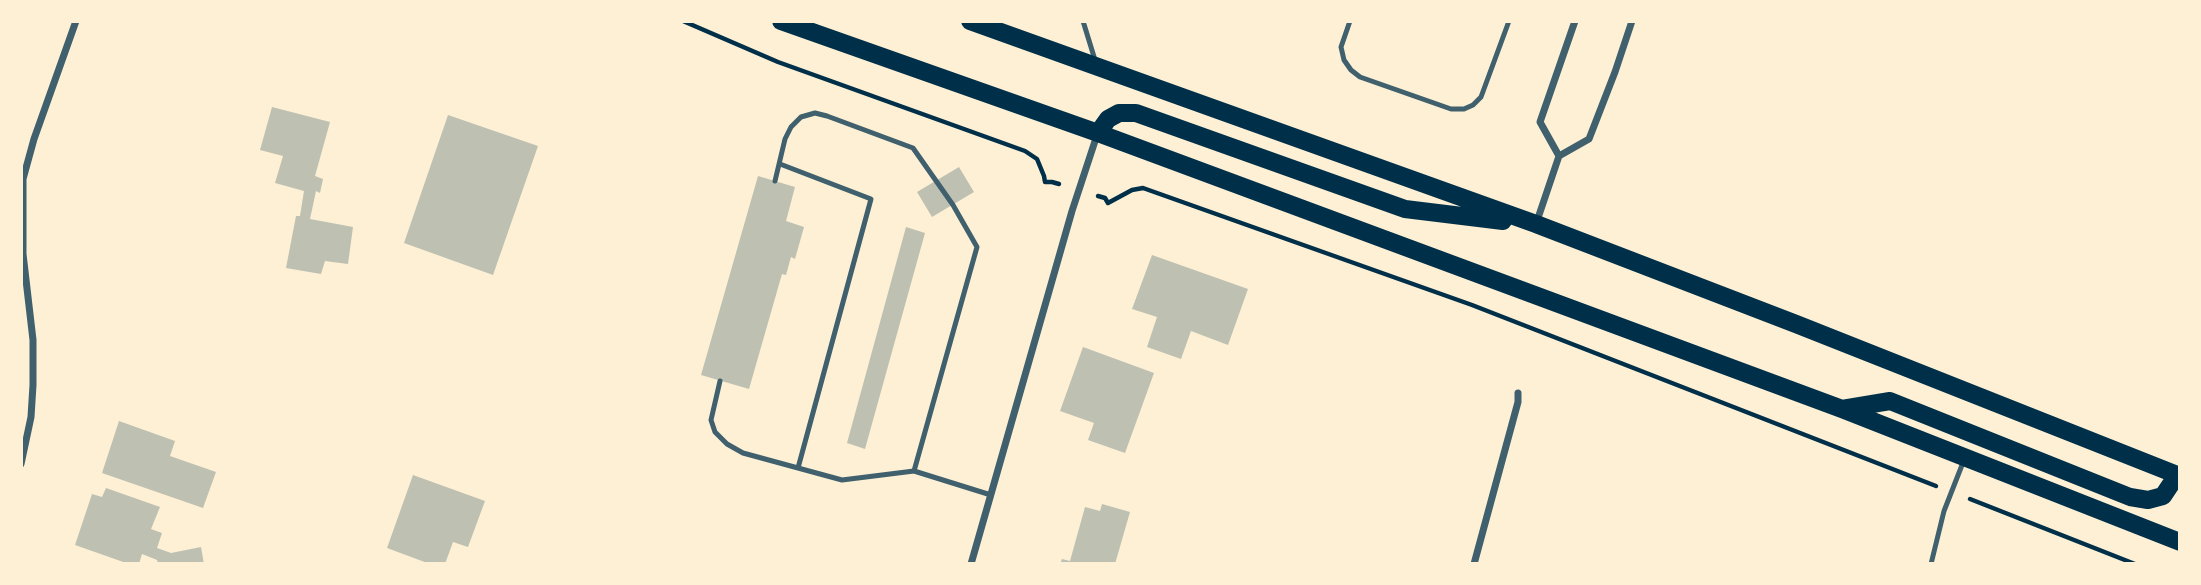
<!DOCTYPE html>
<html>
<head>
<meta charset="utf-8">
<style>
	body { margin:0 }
	#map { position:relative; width:2201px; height:585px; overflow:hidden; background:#fdf0d5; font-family:"Playfair Display",serif }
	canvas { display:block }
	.frame { position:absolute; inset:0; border:23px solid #fdf0d5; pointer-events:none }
</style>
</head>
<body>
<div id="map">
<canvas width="2201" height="585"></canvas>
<div class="frame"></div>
</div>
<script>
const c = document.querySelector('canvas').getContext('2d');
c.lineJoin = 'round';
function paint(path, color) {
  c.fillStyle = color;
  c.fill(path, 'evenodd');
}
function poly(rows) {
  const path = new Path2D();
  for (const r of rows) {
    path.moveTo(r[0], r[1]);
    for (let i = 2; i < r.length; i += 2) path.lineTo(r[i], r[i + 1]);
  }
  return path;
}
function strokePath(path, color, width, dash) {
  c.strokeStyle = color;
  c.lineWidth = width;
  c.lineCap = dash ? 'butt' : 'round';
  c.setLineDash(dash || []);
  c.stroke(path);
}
const building = poly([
	[272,107,330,122,315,176,323,179,320,193,316,191,310,219,353,227,348,264,325,261,321,274,286,268,296,216,300,216,304,191,275,183,283,156,260,150],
	[448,115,538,146,493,275,404,243],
	[959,167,974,192,932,217,917,192],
	[758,176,795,187,786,221,804,227,795,259,791,257,786,275,782,274,749,389,701,375],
	[906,227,925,233,865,449,847,443],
	[1152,255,1248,289,1228,345,1191,331,1181,359,1147,347,1157,317,1132,309],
	[1083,347,1154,373,1125,453,1088,440,1094,423,1060,411],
	[119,421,175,441,170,456,216,472,203,508,102,473],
	[413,475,485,501,468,547,453,542,445,564,430,564,387,548],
	[106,488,160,507,151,529,162,533,157,548,171,553,201,547,204,564,158,564,157,560,142,554,139,564,129,564,75,545,92,494,102,497],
	[1102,504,1130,512,1115,564,1060,564,1062,559,1070,561,1085,507,1100,511]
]);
const path = poly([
	[683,21,778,62,1025,151,1037,159,1044,176,1045,182,1052,182,1059,184],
	[1098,196,1105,198,1108,203,1132,190,1143,188,1472,305,1936,486],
	[1970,499,2135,564]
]);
const service = poly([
	[1083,21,1095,60],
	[1350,21,1341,47,1344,60,1351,70,1360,77,1451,109,1464,109,1473,105,1481,97,1509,21],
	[780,164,871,199,798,468],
	[775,181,785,139,791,127,801,117,815,113,827,116,913,148,953,205,977,247,914,471],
	[720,381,711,420,715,432,727,444,743,453,842,480,914,471,991,495],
	[1931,564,1944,511,1964,460]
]);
const minor = poly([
	[1559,156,1540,122,1575,21],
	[1536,224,1559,156,1589,139,1615,72,1632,21],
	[21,464,31,417,33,385,33,340,23,254,23,179,34,139,76,21],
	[971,564,1072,211,1097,135],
	[1474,564,1518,402,1518,393]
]);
const primary = poly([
	[781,21,1098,133,1842,409,2180,542],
	[970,21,1536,224,1796,324,2180,476],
	[1098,133,1108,119,1119,113,1136,113,1405,209,1503,221],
	[1842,409,1890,401,2130,497,2148,500,2163,496,2177,475]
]);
paint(building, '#bec0b2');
strokePath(path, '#003049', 4.5);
strokePath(service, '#3f606c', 5);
strokePath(minor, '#3f606c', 7);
strokePath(primary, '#003049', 18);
</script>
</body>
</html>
